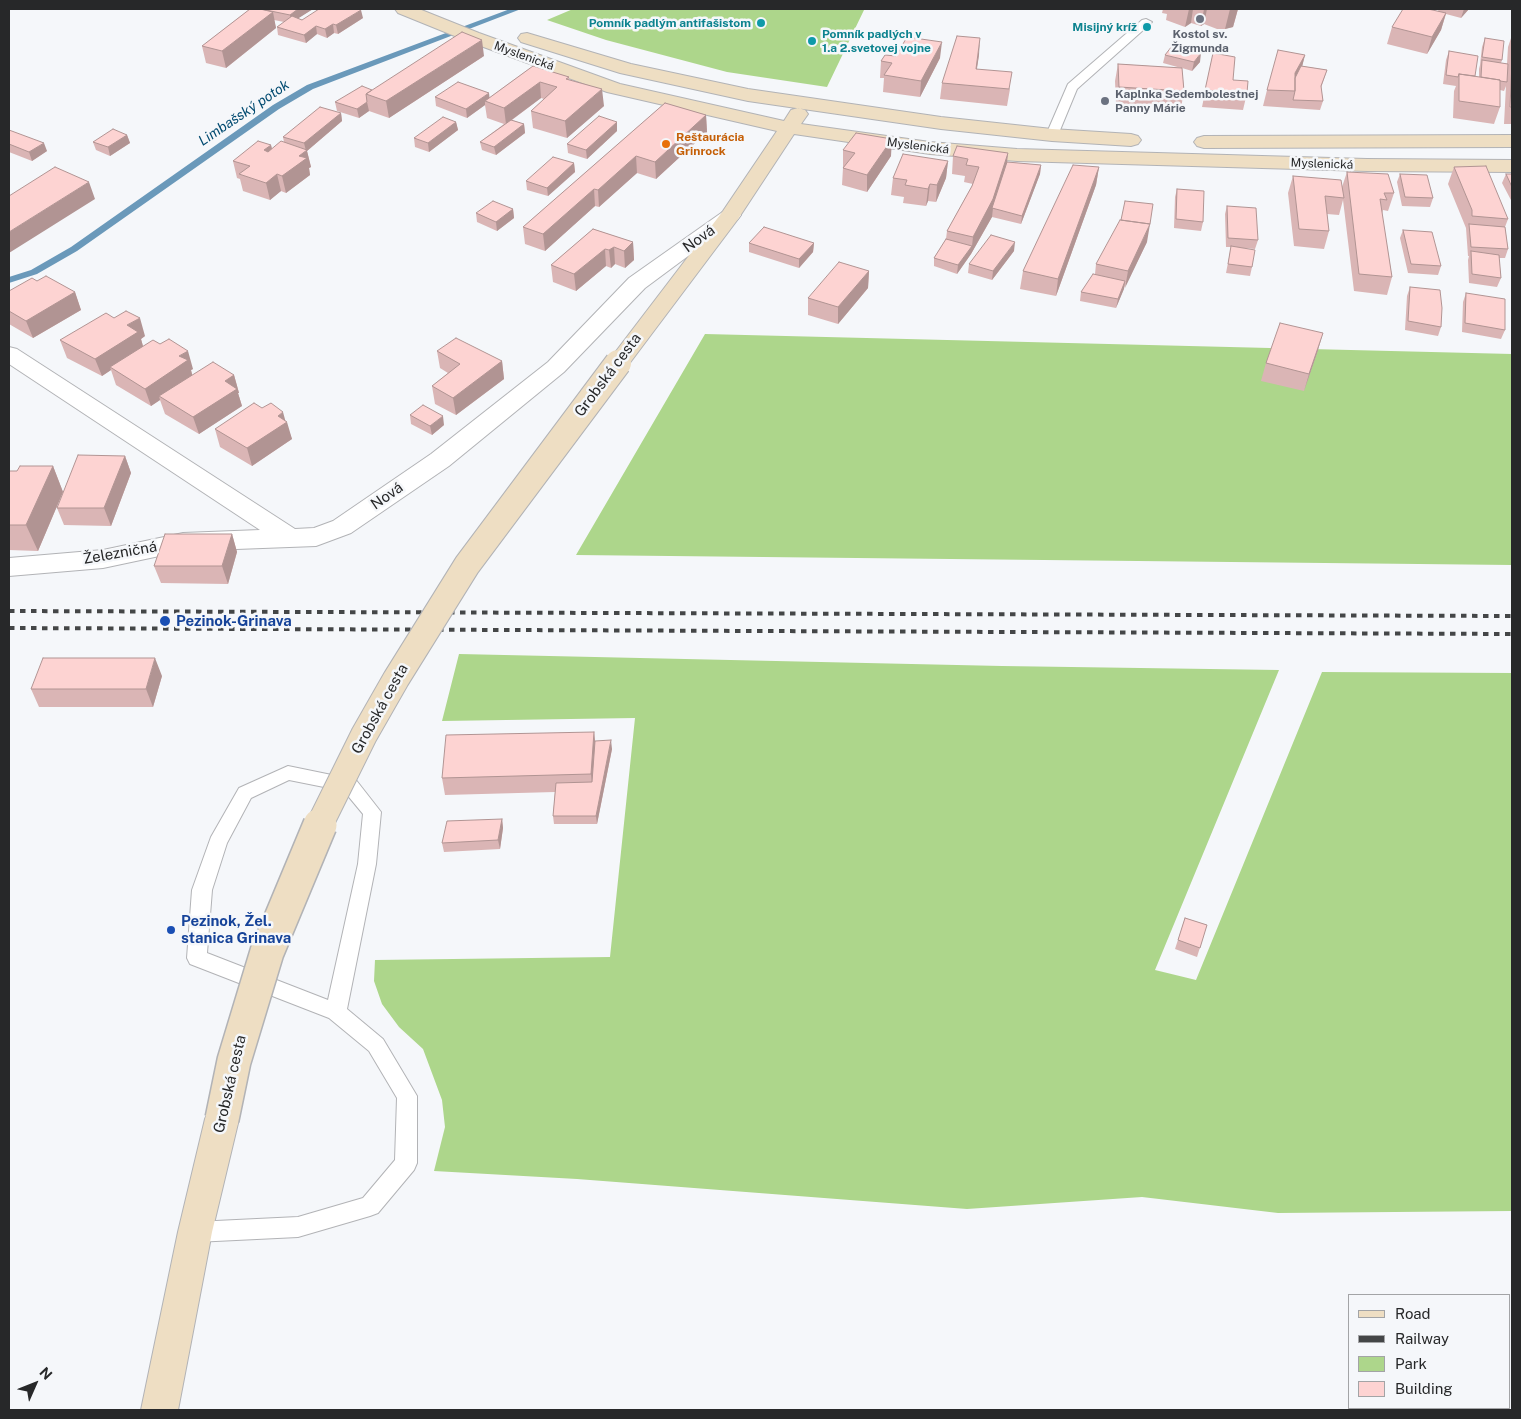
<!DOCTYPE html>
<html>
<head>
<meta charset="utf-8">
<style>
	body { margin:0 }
	#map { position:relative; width:1521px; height:1419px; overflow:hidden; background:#f5f7fa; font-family:"Public Sans",sans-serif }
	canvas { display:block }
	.frame { position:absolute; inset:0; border:10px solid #272829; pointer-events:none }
	.legend { position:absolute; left:1348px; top:1294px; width:162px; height:115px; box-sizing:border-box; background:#f5f7fa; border:1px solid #a3a4a6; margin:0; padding:6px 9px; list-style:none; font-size:15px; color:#272829 }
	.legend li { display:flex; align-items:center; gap:10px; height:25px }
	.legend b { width:25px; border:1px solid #a3a4a6 }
	.north { position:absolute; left:10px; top:1359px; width:50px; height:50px; -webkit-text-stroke:4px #f5f7fa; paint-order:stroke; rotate:46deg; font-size:14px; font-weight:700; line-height:20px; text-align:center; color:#272829 }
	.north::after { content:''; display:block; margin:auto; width:18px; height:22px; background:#272829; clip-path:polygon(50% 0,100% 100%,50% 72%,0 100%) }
</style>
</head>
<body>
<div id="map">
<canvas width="1521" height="1419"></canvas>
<div class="frame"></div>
<ul class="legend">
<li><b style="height:6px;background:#eedec3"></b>Road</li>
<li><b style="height:6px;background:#444647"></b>Railway</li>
<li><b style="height:14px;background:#add68b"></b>Park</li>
<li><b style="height:14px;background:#fdd3d2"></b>Building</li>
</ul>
<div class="north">N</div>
</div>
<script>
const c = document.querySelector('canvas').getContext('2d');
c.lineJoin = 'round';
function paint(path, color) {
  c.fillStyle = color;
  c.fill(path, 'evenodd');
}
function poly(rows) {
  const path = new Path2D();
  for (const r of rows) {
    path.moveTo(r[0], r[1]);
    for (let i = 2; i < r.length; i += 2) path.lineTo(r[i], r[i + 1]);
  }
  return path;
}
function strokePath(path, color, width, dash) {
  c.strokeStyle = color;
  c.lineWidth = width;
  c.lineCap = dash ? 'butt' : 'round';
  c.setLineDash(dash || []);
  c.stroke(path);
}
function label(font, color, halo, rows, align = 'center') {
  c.font = font + ' "Public Sans",sans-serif';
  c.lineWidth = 5;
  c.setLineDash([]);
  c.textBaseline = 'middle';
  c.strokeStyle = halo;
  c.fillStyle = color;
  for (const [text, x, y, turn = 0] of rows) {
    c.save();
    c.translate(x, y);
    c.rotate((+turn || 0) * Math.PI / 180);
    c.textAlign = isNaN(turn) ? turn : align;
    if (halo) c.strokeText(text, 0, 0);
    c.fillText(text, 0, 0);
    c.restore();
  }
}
const green = poly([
	[573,9,821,9,864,10,827,87,727,72,606,40,547,20],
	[705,334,1512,354,1512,565,576,555],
	[459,654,1002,666,1279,670,1155,970,1196,980,1322,672,1512,673,1512,1211,1278,1213,1142,1197,967,1209,577,1179,434,1171,445,1127,442,1100,423,1049,399,1027,382,1004,374,981,375,960,610,957,635,718,442,721]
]);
const stream = poly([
	[510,9,521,9,313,89,279,109,77,251,37,274,9,283,9,277,31,270,71,247,273,105,307,85,510,9]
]);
const lane = poly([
	[1146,19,1152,22,1150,24,1077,89,1058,135,1056,138,1048,138,1046,135,1068,84,1142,20,1146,19],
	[288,766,356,780,381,812,376,864,347,1009,383,1039,417,1096,417,1163,414,1170,378,1213,370,1216,298,1237,195,1242,187,1239,184,1232,187,1225,195,1222,298,1217,363,1198,395,1160,397,1098,369,1051,329,1018,190,964,187,958,192,890,211,837,239,788,288,766],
	[289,780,344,791,363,814,358,864,328,1000,207,953,212,890,227,843,251,798,289,780]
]);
const street = poly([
	[731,209,738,211,741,215,738,219,645,288,564,372,449,466,351,533,316,546,183,551,103,568,9,576,9,558,103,550,183,533,260,530,9,364,9,347,17,349,295,529,314,528,333,521,431,454,548,362,629,278,724,211,731,209]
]);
const secondary = poly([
	[395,9,419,9,479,33,620,84,784,121,791,110,798,108,805,110,808,114,801,124,930,142,1017,149,1367,159,1512,160,1512,172,1367,171,1017,161,930,154,794,134,738,219,626,368,618,370,610,368,607,363,723,211,777,131,607,92,467,41,398,13,395,9],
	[527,33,631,64,748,89,941,117,1052,129,1131,134,1138,136,1141,140,1138,144,1131,146,1052,141,941,129,748,101,620,73,521,42,518,38,521,34,527,33],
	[1512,135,1512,147,1204,148,1197,146,1194,142,1197,138,1204,136,1512,135],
	[222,1104,234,1108,239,1119,212,1232,178,1410,141,1410,178,1232,205,1119,210,1108,222,1104]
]);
const rail = poly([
	[9,611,1512,616],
	[9,628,1512,634]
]);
const secondaryBridgeFar1 = poly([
	[319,826,364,735,396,679,467,565,618,363]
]);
const secondaryBridge = poly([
	[222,1119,234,1061,267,952,320,825]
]);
const wall = poly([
	[250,9,313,9,298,18,302,20,363,18,338,34,334,33,327,38,317,34,306,43,278,35,277,27,284,22,274,20,276,28,226,68,206,63,202,46],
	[1163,9,1238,9,1233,27,1225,29,1217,29,1204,24,1201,26,1191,23,1185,27,1166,20,1167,14,1162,13],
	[1439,9,1469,9,1461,18,1446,14,1441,30,1427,54,1387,44,1392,27,1438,11],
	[1512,35,1512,124,1504,124,1506,86,1504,91,1500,90,1500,107,1494,124,1453,118,1454,91,1456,86,1443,84,1446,60,1449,51,1475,76,1479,77,1479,69,1480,65,1482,47,1485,38,1502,60,1501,63,1507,64,1508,47],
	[1213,53,1233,80,1247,93,1243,110,1202,107],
	[979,55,977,69,1010,89,1007,106,940,99,942,83],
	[1165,55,1200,62,1192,71,1182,68,1184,91,1181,108,1116,104,1115,81,1118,64,1181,68,1163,63],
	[1305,55,1302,66,1327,70,1321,88,1323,101,1320,110,1263,106,1267,90],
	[484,56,389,118,369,111,359,118,337,111,335,102],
	[896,56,940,58,920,97,883,92,884,78,880,78,881,61],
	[533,66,569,77,569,80,604,106,567,138,533,128,531,111,544,99,541,98,512,120,524,124,525,133,496,155,482,150,480,142,504,124,487,118,485,105,467,118,436,106,435,97,489,98],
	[665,103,706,115,707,132,656,179,637,173,599,207,595,206,545,251,525,244,523,227],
	[341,113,342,121,307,151,311,167,309,168,310,175,286,193,281,191,270,200,243,191,240,179,237,178,233,161,271,145,272,149,284,142,283,137],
	[456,122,458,130,429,152,415,147,414,138],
	[617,122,617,131,587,159,568,153,567,144],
	[9,130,47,151,32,161,9,152],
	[127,135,130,143,110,156,96,150,93,142],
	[843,150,891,156,867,192,842,185,843,168],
	[1008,153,1007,162,1041,165,1040,174,1021,224,992,217,971,254,957,274,934,266,934,258,946,239,947,231,973,184,964,182,965,176,952,174,953,156],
	[948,161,946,178,936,202,928,201,926,206,903,203,904,197,891,195,893,178],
	[574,163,575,172,548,196,527,190,526,181],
	[1099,167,1096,185,1056,296,1020,289,1023,271],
	[1454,167,1508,219,1505,227,1508,249,1505,258,1499,258,1501,278,1497,287,1469,283,1468,260,1469,256,1468,256,1466,228,1448,184],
	[1347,172,1394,193,1388,211,1383,210,1382,214,1392,277,1387,295,1354,291,1343,200,1339,215,1327,214,1329,231,1324,249,1294,246,1288,193,1293,176,1342,187],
	[1400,174,1433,198,1430,207,1402,206,1397,182],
	[1506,174,1512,174,1512,202,1502,183],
	[1177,189,1203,222,1201,231,1174,228,1175,197],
	[1227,206,1258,240,1255,249,1243,248,1252,267,1250,276,1226,273,1231,247,1226,247,1225,214],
	[513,209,514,218,497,231,477,222,476,213],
	[593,229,633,242,634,260,625,268,615,264,611,268,606,266,576,291,553,282,551,265],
	[1403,230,1441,266,1438,275,1408,273,1400,238],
	[1147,242,1124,288,1116,308,1080,301,1081,292,1095,274,1096,264],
	[749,243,814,243,813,252,799,268,749,252],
	[1014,251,992,280,968,273,969,264],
	[869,271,868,288,838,324,808,315,808,298],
	[37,281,75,292,81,310,33,338,9,324,9,291],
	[1410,287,1441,327,1438,336,1405,330,1407,296],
	[1466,293,1505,330,1501,339,1462,332,1463,302],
	[145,336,141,339,143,346,193,369,191,370,192,375,234,375,239,393,238,393,242,406,199,434,165,414,160,400,151,406,116,385,111,370,102,376,67,358,60,340],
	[1318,350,1304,391,1261,381,1266,363],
	[437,351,502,361,504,379,456,415,435,404,432,386,448,373,440,368],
	[262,408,285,421,292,439,252,466,220,447,215,429],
	[410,415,444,425,432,435,411,424],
	[125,456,131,473,111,526,64,525,57,508],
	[53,466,63,492,38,551,9,550,9,471,17,471],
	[232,534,237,552,228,584,161,583,154,566],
	[162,676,153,707,39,707,31,689],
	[594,732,595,741,612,749,597,824,554,824,553,816,555,792,445,795,442,778],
	[502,819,503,828,500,849,444,852,442,843],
	[1185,918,1207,925,1197,957,1175,949]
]);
const shadedWall = poly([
	[298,9,313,9,291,23,290,15],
	[1189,9,1193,9,1191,23,1185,27],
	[1204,9,1207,9,1204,24,1201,26],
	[1230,9,1238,9,1233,27,1225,29],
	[1464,9,1469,9,1461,18],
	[361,10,363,18,338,34,336,25],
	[273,12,276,28,226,68,222,51],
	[1446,13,1441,30,1427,54,1432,37],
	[333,24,334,33,327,38,325,29],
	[316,26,317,34,306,43,304,35],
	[980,38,979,55,974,85,976,69],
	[482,40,484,56,389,118,386,101],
	[942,42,940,58,920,97,921,81],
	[1201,53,1200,62,1192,71,1194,62],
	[1305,55,1301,71,1293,86,1295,73],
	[540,82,541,98,506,124,504,108],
	[602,89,604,106,567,138,565,121],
	[489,93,490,102,485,101,485,105,467,118,466,109],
	[367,102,369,111,359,118,357,109],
	[341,113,342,121,307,151,311,167,309,168,310,175,286,193,282,176,299,156,306,151,304,143],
	[706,115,707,132,656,179,655,162],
	[456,122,458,130,429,152,428,143],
	[617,122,617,131,587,159,586,150],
	[524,124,525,133,496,155,494,147],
	[127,135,130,143,110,156,108,147],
	[892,139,891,156,867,192,867,175],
	[44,143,47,151,32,161,29,152],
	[271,145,275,162,264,150],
	[1008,153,1006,170,993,208,992,217,971,254,957,274,958,265,972,246,973,237],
	[636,156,637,173,599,207,598,190],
	[948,161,946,178,936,202,937,185],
	[574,163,575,172,548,196,547,188],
	[1041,165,1040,174,1021,224,1022,216],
	[1099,167,1096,185,1056,296,1058,279],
	[277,174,281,191,270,200,266,183],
	[89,182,95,199,9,253,9,232],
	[930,184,928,201,926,206,928,189],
	[594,189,595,206,545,251,543,234],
	[513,209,514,218,497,231,496,222],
	[1150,224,1147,242,1125,288,1128,271],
	[633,242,634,260,625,268,624,251],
	[1015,242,1014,251,992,280,993,271],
	[814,243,813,252,799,268,799,259],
	[614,247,615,264,611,268,609,250],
	[605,249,606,266,576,291,574,274],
	[869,271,868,288,838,324,838,307],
	[1125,281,1124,289,1116,308,1118,299],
	[75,292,81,310,33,338,26,321],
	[140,318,145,336,141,339,144,350,110,367,111,370,102,376,95,359,127,325],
	[1323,333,1318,350,1304,391,1309,374],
	[188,351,193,369,191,370,193,378,159,396,160,400,151,406,145,389,179,356],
	[502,361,504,379,456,415,453,398],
	[234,375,239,393,238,393,242,406,199,434,193,417,225,381],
	[283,412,286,423,287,422,292,439,252,466,247,448,278,416],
	[443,416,444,425,432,435,430,426],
	[125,456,131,473,111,526,104,508],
	[53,466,63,492,38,551,26,525],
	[232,534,237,552,228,584,222,566],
	[155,658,162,676,153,707,146,689],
	[594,732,596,750,593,791,591,774],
	[611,740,612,749,597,824,596,816],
	[502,819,503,828,500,849,498,840]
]);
const building = poly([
	[250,9,260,9,273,12,222,51,202,46,250,9],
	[261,9,298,9,290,15,261,9],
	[319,9,358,9,361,10,336,25,333,24,325,29,316,26,304,35,277,27,292,16,302,20,319,9],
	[1403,9,1428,9,1446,13,1432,37,1392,27,1403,9],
	[462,32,482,40,386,101,366,94,462,32],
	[957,36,980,38,976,69,1012,72,1009,89,942,83,957,36],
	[907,37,942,42,921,81,884,75,892,63,881,61,885,55,896,56,907,37],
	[1485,38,1504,41,1502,60,1482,57,1485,38],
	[1172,46,1201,53,1194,62,1165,55,1172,46],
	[1278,50,1305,55,1295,73,1295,91,1267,90,1278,50],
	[1449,51,1478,56,1475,76,1459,74,1458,77,1446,75,1449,51],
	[1213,53,1235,57,1233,80,1248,81,1247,93,1205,90,1213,53],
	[1482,60,1508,64,1507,82,1500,81,1500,80,1481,77,1482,60],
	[1512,62,1512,107,1510,107,1512,62],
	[1118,64,1182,68,1184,91,1119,87,1118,64],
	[533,66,569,77,566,79,602,89,565,121,531,111,557,87,540,82,504,108,485,101,533,66],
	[1301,66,1327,70,1321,86,1323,101,1293,100,1295,91,1295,78,1301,66],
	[1459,74,1500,80,1500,107,1459,101,1459,74],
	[458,82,489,93,466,109,435,97,458,82],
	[362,86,372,90,366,94,367,102,357,109,335,102,362,86],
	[665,103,706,115,655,162,636,156,598,190,594,189,543,234,523,227,665,103],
	[320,107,341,113,304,143,283,137,320,107],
	[599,116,617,122,586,150,567,144,599,116],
	[443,117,456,122,428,143,414,138,443,117],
	[511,120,524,124,494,147,480,142,511,120],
	[113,129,127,135,108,147,93,142,113,129],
	[9,130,44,143,29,152,9,144,9,130],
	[856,133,892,139,867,175,843,168,855,153,843,150,856,133],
	[258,141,271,145,264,150,268,152,281,141,307,150,299,156,307,158,282,176,277,174,266,183,239,174,250,166,233,161,258,141],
	[957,146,1008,153,993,199,973,237,947,231,972,186,979,167,966,165,968,159,953,156,957,146],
	[903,154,948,161,937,185,930,184,928,189,905,185,907,180,893,178,903,154],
	[553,157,574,163,547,188,526,181,553,157],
	[1007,162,1041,165,1022,216,992,208,1007,162],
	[1073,165,1099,167,1058,279,1023,271,1073,165],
	[1486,166,1508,219,1472,216,1472,210,1454,167,1486,166],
	[55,167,89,182,9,232,9,196,55,167],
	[1347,172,1388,174,1394,193,1384,193,1387,200,1380,199,1392,277,1359,274,1347,172],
	[1400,174,1427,175,1433,198,1405,197,1400,174],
	[1506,174,1512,174,1512,187,1506,174],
	[1293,176,1341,180,1344,198,1325,196,1329,231,1299,229,1293,176],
	[1177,189,1204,191,1203,222,1176,219,1177,189],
	[493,201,513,209,496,222,476,213,493,201],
	[1125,201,1153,204,1150,224,1121,220,1125,201],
	[1227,206,1256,208,1258,240,1228,238,1227,206],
	[1120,220,1150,224,1128,271,1096,264,1120,220],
	[1469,224,1505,227,1508,249,1471,247,1469,224],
	[764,227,814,243,799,259,749,243,764,227],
	[593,229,633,242,624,251,614,247,609,250,605,249,574,274,551,265,593,229],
	[1403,230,1432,232,1441,266,1411,264,1403,230],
	[991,235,1015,242,993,271,969,264,991,235],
	[946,239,972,246,958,265,934,258,946,239],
	[1231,246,1255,250,1252,267,1228,264,1231,246],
	[1471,251,1499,255,1501,278,1472,274,1471,251],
	[839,262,869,271,838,307,808,298,839,262],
	[1093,274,1125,281,1118,299,1081,292,1093,274],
	[46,276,75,292,26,321,9,311,9,291,32,278,37,281,46,276],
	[1410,287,1440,290,1442,308,1441,327,1408,321,1410,287],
	[1466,293,1505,299,1505,330,1465,323,1466,293],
	[126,311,140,318,127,325,138,332,95,359,60,340,106,313,114,318,126,311],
	[1280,323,1323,333,1309,374,1266,363,1280,323],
	[456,338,502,361,453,398,432,386,460,364,437,351,456,338],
	[169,339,188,351,179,356,188,360,145,389,110,367,153,340,160,344,169,339],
	[213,362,234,375,225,381,237,389,193,417,159,396,213,362],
	[254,403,262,408,271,403,283,412,278,416,287,422,247,448,215,429,254,403],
	[423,405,443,416,430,426,410,415,423,405],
	[78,455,125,456,104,508,57,508,78,455],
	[20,466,53,466,26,525,9,525,9,471,17,471,20,466],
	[165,534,232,534,222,566,154,566,165,534],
	[43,658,155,658,146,689,31,689,43,658],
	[594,732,591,774,442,778,446,735,594,732],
	[611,740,596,816,553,816,556,783,592,782,595,741,611,740],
	[502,819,498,840,442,843,447,821,502,819],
	[1185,918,1207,925,1200,948,1178,940,1185,918]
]);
const markers = [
	[1200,19,5,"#6b7280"],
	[761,23,5,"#0f9aa8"],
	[1147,27,5,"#0f9aa8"],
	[812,41,5,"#0f9aa8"],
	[1105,101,5,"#6b7280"],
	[666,144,5,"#e8710a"],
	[165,621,6,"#1a4fb4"],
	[171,930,5,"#1a4fb4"]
];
const farCulturenames = [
	["Pomník padlým antifašistom",751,23],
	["Misijný kríž",1137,27],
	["Pomník padlých v",822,34,"left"],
	["1.a 2.svetovej vojne",822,48,"left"]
];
const farWorshipnames = [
	["Kostol sv.",1200,34],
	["Žigmunda",1200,48],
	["Kaplnka Sedembolestnej",1115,94,"left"],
	["Panny Márie",1115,108,"left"]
];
const farStreetnames = [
	["Myslenická",524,56,20],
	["Myslenická",918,146,7],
	["Myslenická",1322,164,2]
];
const farFoodnames = [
	["Reštaurácia",676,137],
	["Grinrock",676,151]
];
const farWaternames = [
	["Limbašský potok",244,113,-34]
];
const streetNames = [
	["Nová",699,239,-36],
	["Grobská cesta",608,375,-53],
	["Nová",387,496,-35],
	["Železničná",120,553,-10],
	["Grobská cesta",380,709,-61],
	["Grobská cesta",230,1084,-77]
];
const transitNames = [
	["Pezinok-Grinava",176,621],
	["Pezinok, Žel.",181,921],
	["stanica Grinava",181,938]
];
paint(green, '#add68b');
paint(stream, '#6a99ba');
strokePath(lane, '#b2b3b6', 2);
strokePath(street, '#b2b3b6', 2);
strokePath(secondary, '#b2b3b6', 2);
paint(lane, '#fff');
paint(street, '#fff');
paint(secondary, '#eedec3');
strokePath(rail, '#444647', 4, [5.5, 5.5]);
strokePath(secondaryBridgeFar1, '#b2b3b6', 28, []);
strokePath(secondaryBridge, '#b2b3b6', 36, []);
strokePath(secondaryBridgeFar1, '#eedec3', 26);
strokePath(secondaryBridge, '#eedec3', 33);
paint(wall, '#dab5b5');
paint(shadedWall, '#b19493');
paint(building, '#fdd3d2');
strokePath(building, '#b19493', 1);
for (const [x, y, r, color] of markers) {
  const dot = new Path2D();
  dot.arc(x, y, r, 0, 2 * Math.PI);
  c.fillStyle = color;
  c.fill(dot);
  strokePath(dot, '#f5f7fa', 2);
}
label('bold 12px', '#0d838f', '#f5f7fa', farCulturenames, 'right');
label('bold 12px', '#5b616d', '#f5f7fa', farWorshipnames);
label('12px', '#272829', '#f5f7fa', farStreetnames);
label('bold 12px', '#c56008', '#f5f7fa', farFoodnames, 'left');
label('italic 14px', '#004a70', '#f5f7fa', farWaternames);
label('15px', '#272829', '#f5f7fa', streetNames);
label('bold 15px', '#164399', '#f5f7fa', transitNames, 'left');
</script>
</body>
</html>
